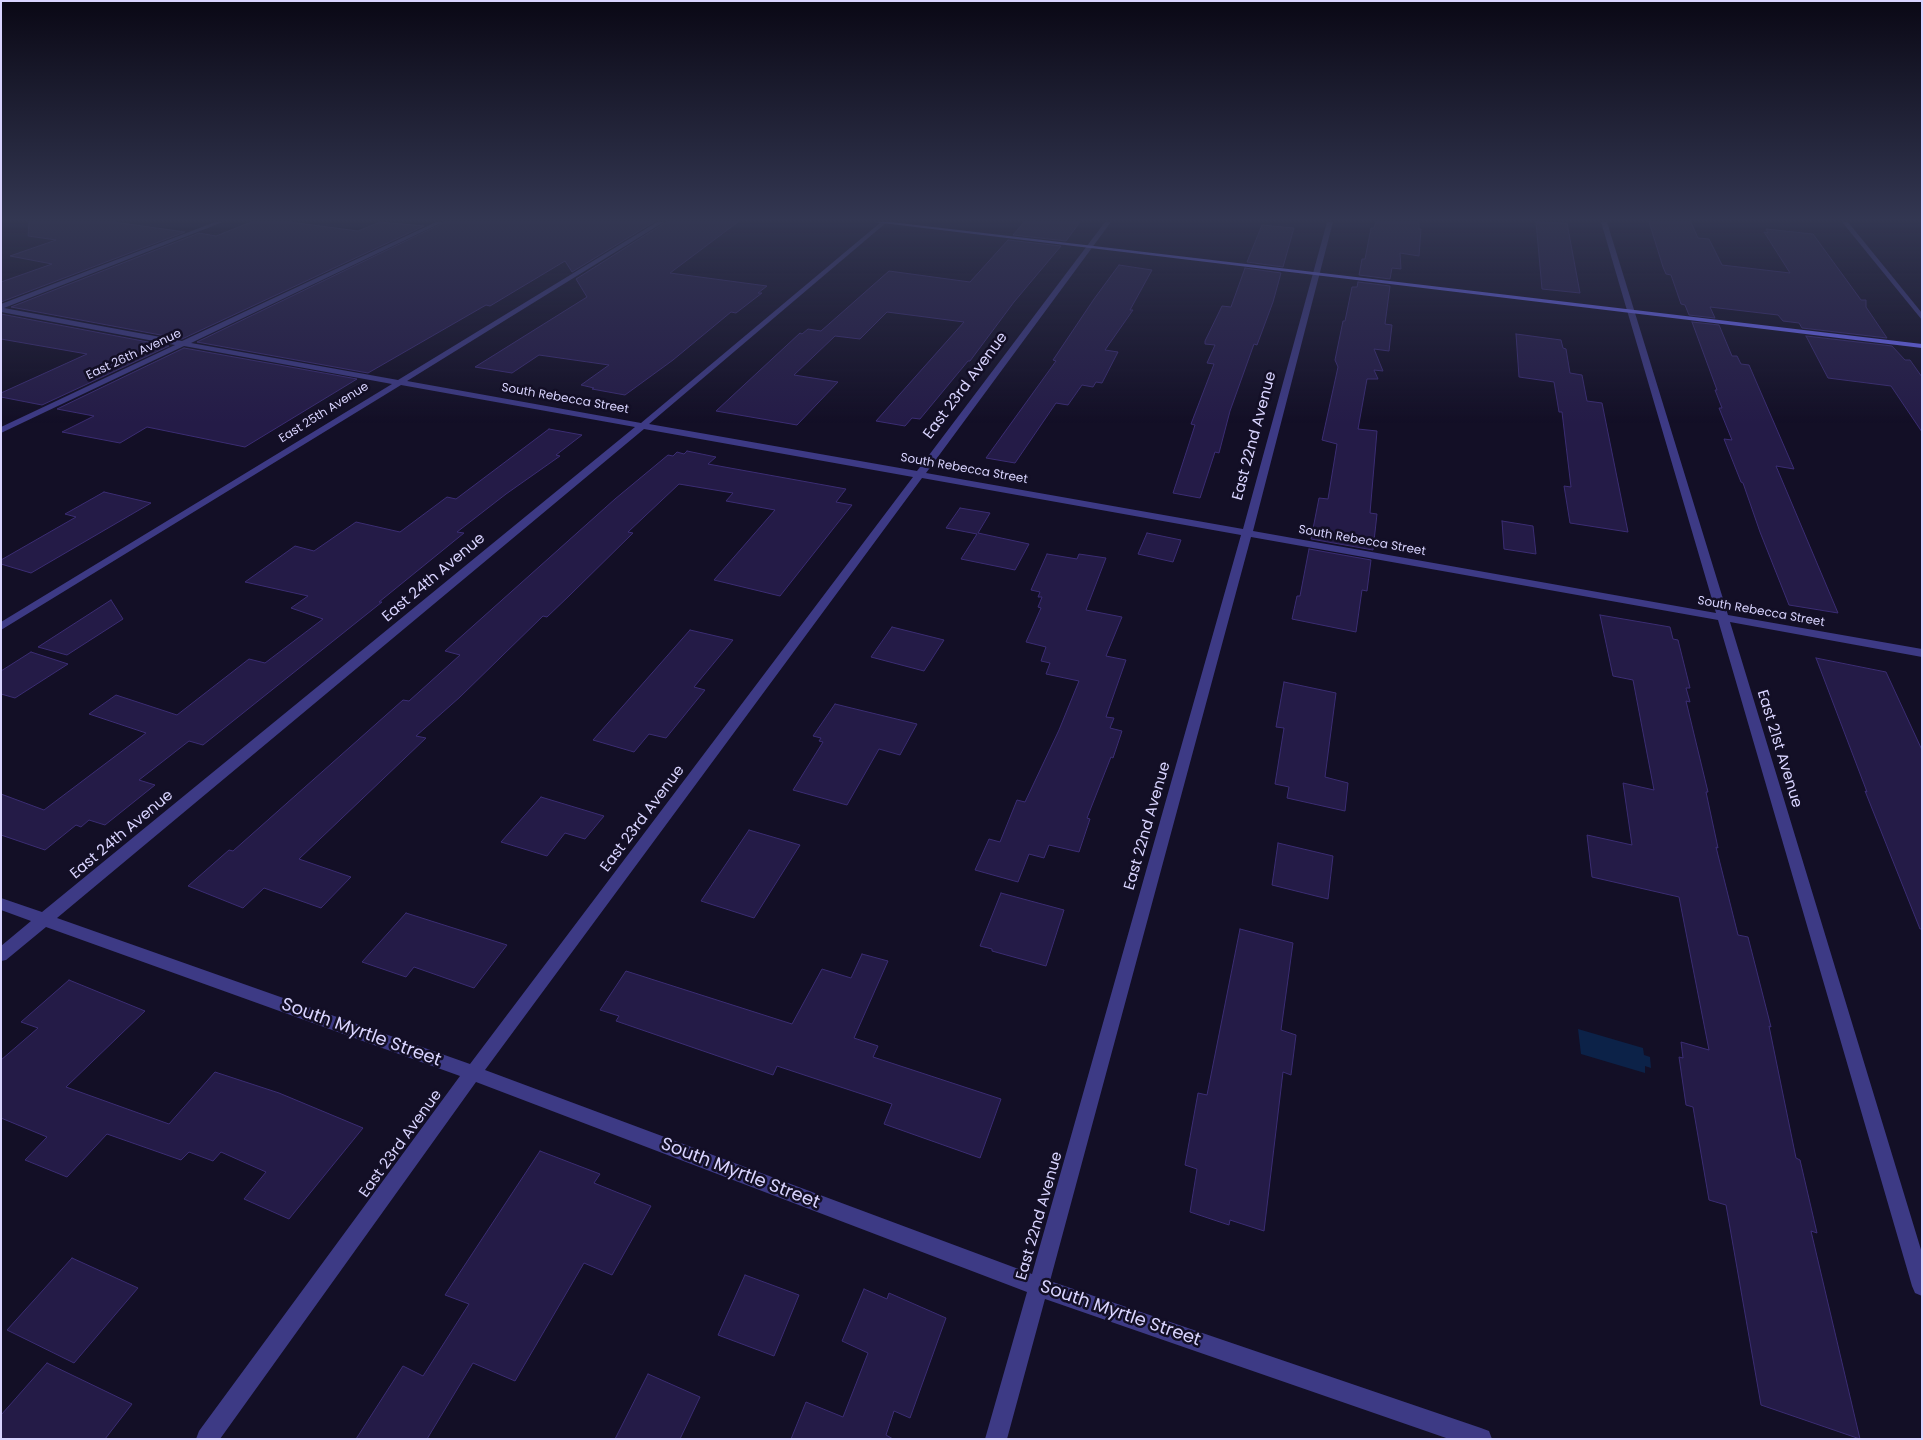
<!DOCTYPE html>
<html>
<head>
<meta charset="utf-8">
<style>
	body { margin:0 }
	#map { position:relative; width:1923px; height:1440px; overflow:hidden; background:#130f26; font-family:Poppins,sans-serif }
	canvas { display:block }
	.frame { position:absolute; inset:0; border:2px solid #d9d4ff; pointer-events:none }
</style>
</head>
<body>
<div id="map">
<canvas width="1923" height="1440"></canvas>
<div class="frame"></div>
</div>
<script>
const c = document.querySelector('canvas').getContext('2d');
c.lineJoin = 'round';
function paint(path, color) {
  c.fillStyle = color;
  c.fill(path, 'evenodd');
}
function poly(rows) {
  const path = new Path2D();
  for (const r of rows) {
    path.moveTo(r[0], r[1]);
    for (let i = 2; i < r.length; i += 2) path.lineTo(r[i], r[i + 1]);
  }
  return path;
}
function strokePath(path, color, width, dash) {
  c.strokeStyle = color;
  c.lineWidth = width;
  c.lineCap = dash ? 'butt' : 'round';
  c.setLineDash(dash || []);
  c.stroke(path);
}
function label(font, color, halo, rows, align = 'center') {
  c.font = font + ' Poppins,sans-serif';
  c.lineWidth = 5;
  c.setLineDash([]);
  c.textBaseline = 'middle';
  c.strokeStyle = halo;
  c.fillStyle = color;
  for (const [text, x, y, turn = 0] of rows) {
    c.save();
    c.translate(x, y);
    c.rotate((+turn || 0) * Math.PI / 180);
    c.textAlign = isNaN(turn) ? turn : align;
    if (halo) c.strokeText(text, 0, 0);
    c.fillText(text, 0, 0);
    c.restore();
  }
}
const water = poly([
	[1578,1029,1643,1048,1644,1055,1650,1057,1651,1068,1645,1066,1645,1073,1581,1054]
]);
const building = poly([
	[29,222,114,222,185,232,1,302,1,282,52,264,10,256,56,240,28,236,29,222],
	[251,222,290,222,358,231,380,222,424,226,182,339,11,307,199,233,216,236,251,222],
	[445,222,654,222,572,272,565,261,490,306,486,305,368,373,197,342,445,222],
	[666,222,738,222,670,273,767,286,758,293,762,293,736,313,731,312,673,360,625,395,592,389,594,388,581,385,609,365,539,355,512,373,475,367,587,297,576,279,666,222],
	[1024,222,1080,222,1066,241,1013,235,1024,222],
	[1376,222,1419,222,1419,229,1421,229,1419,256,1400,253,1401,269,1392,268,1390,279,1359,275,1362,259,1365,259,1371,228,1374,228,1376,222],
	[1536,222,1567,223,1580,293,1542,289,1536,222],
	[1649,222,1691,222,1698,238,1709,239,1722,265,1790,273,1764,232,1768,233,1766,229,1813,234,1861,300,1866,300,1866,307,1887,338,1802,328,1799,323,1783,321,1778,315,1710,307,1715,318,1689,315,1685,305,1681,304,1671,275,1666,274,1663,267,1649,222],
	[1262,225,1294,228,1283,267,1247,262,1262,225],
	[1008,240,1061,246,1014,302,970,361,968,361,920,419,912,418,905,426,876,421,964,322,887,312,860,339,835,336,794,375,838,382,797,425,716,411,800,333,802,334,808,329,821,331,889,271,970,282,1008,240],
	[1119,265,1152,270,1130,310,1133,310,1105,350,1118,352,1102,383,1096,382,1093,387,1082,385,1068,405,1056,403,1015,463,986,458,1056,361,1053,360,1094,299,1119,265],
	[1245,268,1281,273,1273,302,1257,345,1254,344,1230,411,1219,453,1215,452,1200,498,1173,493,1195,425,1191,424,1214,364,1207,363,1215,345,1205,344,1205,341,1222,306,1231,307,1245,268],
	[1358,282,1390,286,1385,324,1392,325,1389,351,1374,349,1383,371,1374,370,1378,379,1367,379,1358,429,1377,431,1370,513,1377,514,1373,550,1311,539,1319,498,1328,499,1337,444,1322,440,1338,367,1335,360,1343,321,1345,321,1352,287,1357,287,1358,282],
	[1,314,169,346,42,405,1,397,1,393,87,354,1,339,1,314],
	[1692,322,1719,325,1732,356,1737,356,1741,364,1749,365,1794,469,1776,466,1838,613,1789,605,1760,532,1743,483,1741,482,1724,439,1732,440,1719,408,1722,408,1715,390,1717,390,1692,322],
	[1516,334,1561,340,1563,348,1566,349,1570,373,1582,375,1587,401,1602,403,1628,532,1570,523,1564,486,1571,487,1562,412,1559,412,1554,382,1519,377,1516,334],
	[1806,336,1892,346,1905,360,1910,360,1922,377,1922,432,1891,386,1828,378,1806,336],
	[184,348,357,379,245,447,147,427,120,443,62,432,94,416,57,409,184,348],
	[549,429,582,435,556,455,560,456,506,494,457,532,464,533,379,602,382,602,203,745,189,741,139,780,155,785,105,825,89,820,81,827,76,825,45,850,1,835,1,794,44,810,146,733,89,714,116,695,177,715,249,659,265,663,323,619,291,608,308,596,245,582,295,546,314,551,356,522,400,532,447,497,456,499,549,429],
	[687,451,716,457,708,464,846,489,836,502,852,505,780,596,714,580,775,510,726,501,733,493,679,484,628,532,633,533,570,595,547,617,543,616,460,697,416,736,426,738,299,859,351,877,321,908,264,888,243,908,188,886,229,850,233,851,403,700,409,701,460,655,445,651,615,499,668,455,673,456,677,452,684,454,687,451],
	[104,492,151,503,31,573,1,564,1,560,76,517,65,514,104,492],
	[960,508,990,513,978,533,1029,544,1015,570,961,559,977,534,946,528,960,508],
	[1502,521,1533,526,1536,554,1504,549,1502,521],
	[1147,533,1181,540,1173,562,1138,554,1147,533],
	[1309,549,1371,560,1367,591,1362,590,1356,632,1292,619,1297,596,1300,596,1309,549],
	[1047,554,1077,559,1079,554,1106,558,1086,610,1122,617,1106,656,1126,660,1106,717,1114,718,1110,728,1122,731,1113,758,1111,757,1087,818,1090,819,1079,852,1049,845,1044,858,1029,854,1018,882,975,870,989,839,1000,842,1017,800,1025,802,1059,730,1079,681,1046,674,1050,663,1041,661,1046,647,1026,642,1041,608,1038,607,1042,597,1038,597,1040,592,1031,590,1047,554],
	[111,600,123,619,67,655,38,647,111,600],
	[1600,615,1670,627,1673,639,1678,640,1690,688,1686,688,1690,702,1686,701,1708,792,1706,792,1718,848,1716,847,1738,935,1748,937,1771,1027,1769,1026,1796,1158,1800,1160,1817,1233,1811,1231,1860,1439,1761,1405,1726,1205,1709,1200,1693,1107,1686,1105,1679,1057,1683,1058,1681,1042,1709,1050,1679,897,1592,877,1587,835,1632,845,1623,783,1654,790,1633,680,1613,676,1600,615],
	[892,627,944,640,924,671,871,657,892,627],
	[690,630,733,640,694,687,705,690,666,738,649,734,634,752,593,740,690,630],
	[31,652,68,664,15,698,1,694,1,671,31,652],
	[1816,658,1886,672,1922,750,1922,929,1920,929,1865,791,1867,792,1816,658],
	[1284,682,1336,693,1325,777,1348,783,1345,811,1287,798,1289,787,1275,784,1284,728,1276,727,1284,682],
	[835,704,917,724,900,755,879,749,847,805,793,790,823,742,819,741,821,738,813,736,835,704],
	[541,797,604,816,585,839,565,833,547,856,501,842,541,797],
	[749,830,800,845,754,918,701,901,749,830],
	[1278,843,1333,856,1328,899,1272,885,1278,843],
	[1001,893,1064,910,1046,966,992,951,992,949,980,946,1001,893],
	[406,913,507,945,474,988,414,967,406,977,362,962,406,913],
	[1240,929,1293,943,1281,1030,1296,1035,1291,1075,1283,1072,1264,1231,1230,1220,1229,1225,1190,1212,1197,1169,1185,1165,1198,1093,1207,1095,1240,929],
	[862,954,888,961,854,1038,878,1046,873,1057,1001,1099,980,1158,884,1124,892,1104,777,1066,773,1075,616,1021,619,1016,600,1010,626,971,792,1024,822,969,851,978,862,954],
	[69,980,145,1011,66,1087,169,1124,215,1072,279,1093,363,1128,289,1219,244,1199,266,1172,221,1152,213,1161,189,1152,181,1160,107,1134,67,1177,25,1160,47,1137,1,1118,1,1060,38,1028,21,1022,69,980],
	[540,1151,600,1174,594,1183,651,1206,612,1275,584,1263,515,1381,473,1363,427,1439,356,1439,403,1366,423,1376,469,1304,445,1295,540,1151],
	[72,1258,138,1288,74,1363,7,1330,72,1258],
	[745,1275,799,1295,774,1356,718,1335,745,1275],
	[864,1289,887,1299,889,1293,946,1318,910,1418,894,1411,886,1435,893,1439,791,1439,806,1402,843,1417,868,1353,842,1341,864,1289],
	[47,1363,132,1404,105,1439,1,1439,1,1415,47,1363],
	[648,1374,700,1397,680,1439,615,1439,648,1374]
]);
const street = poly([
	[215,222,223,222,4,308,182,341,436,222,443,222,191,343,398,380,657,222,664,222,407,381,641,423,881,222,887,222,649,424,917,471,1105,222,1111,222,926,473,1243,529,1327,222,1333,222,1253,531,1716,613,1601,222,1607,222,1728,615,1922,649,1922,657,1730,622,1922,1253,1922,1296,1915,1293,1912,1286,1718,620,1251,537,1050,1281,1481,1428,1489,1431,1492,1439,1449,1439,1045,1299,1007,1439,985,1439,1027,1292,476,1082,220,1439,196,1439,199,1431,460,1076,46,927,6,960,1,961,1,946,31,921,1,910,1,898,42,912,635,427,401,385,1,630,1,622,392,384,184,346,1,433,1,427,175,345,1,312,1,304,215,222],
	[644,429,913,477,470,1064,57,918,644,429],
	[922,478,1241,535,1032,1274,485,1070,922,478],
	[1842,222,1848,222,1922,313,1922,320,1842,222]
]);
const secondary = poly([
	[874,222,891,222,1922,344,1922,348,874,222]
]);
const farStreetnames = [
	["East 26th Avenue",134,355,-25],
	["South Rebecca Street",565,399,10],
	["East 25th Avenue",324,413,-32],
	["South Rebecca Street",964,469,10],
	["South Rebecca Street",1362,541,10],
	["South Rebecca Street",1761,612,10]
];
const streetNames = [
	["East 23rd Avenue",966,386,-53],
	["East 22nd Avenue",1255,436,-75],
	["East 24th Avenue",434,578,-40],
	["East 21st Avenue",1779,749,73],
	["East 23rd Avenue",643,819,-53],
	["East 22nd Avenue",1148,826,-74],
	["East 24th Avenue",122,835,-40],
	["East 23rd Avenue",401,1144,-54],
	["East 22nd Avenue",1040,1216,-74]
];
const nearStreetnames = [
	["South Myrtle Street",361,1033,20],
	["South Myrtle Street",740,1174,21],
	["South Myrtle Street",1120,1314,19]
];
paint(water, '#0c2248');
paint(building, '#241b47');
strokePath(building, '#3b2d73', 1);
paint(street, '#3d3a85');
paint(secondary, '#6f6bff');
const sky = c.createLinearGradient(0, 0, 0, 423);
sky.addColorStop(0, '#0a0815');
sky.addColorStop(0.52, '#333752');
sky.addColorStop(1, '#33375200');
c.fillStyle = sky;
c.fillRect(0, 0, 1923, 423);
label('12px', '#d9d4ff', '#130f26', farStreetnames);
label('15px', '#d9d4ff', '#130f26', streetNames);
label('18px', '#d9d4ff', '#130f26', nearStreetnames);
</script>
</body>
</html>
